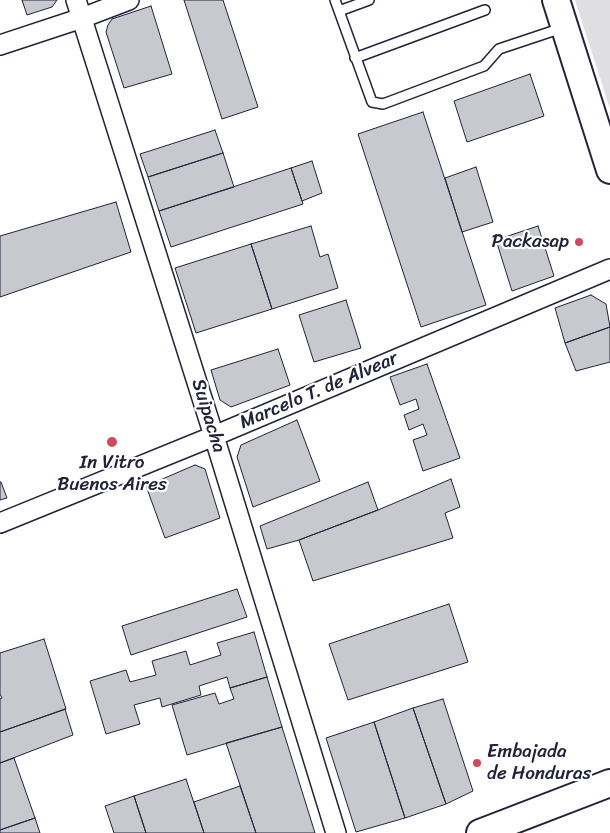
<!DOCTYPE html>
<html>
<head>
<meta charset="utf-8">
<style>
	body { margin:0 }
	canvas { display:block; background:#fff }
</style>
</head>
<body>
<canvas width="610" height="833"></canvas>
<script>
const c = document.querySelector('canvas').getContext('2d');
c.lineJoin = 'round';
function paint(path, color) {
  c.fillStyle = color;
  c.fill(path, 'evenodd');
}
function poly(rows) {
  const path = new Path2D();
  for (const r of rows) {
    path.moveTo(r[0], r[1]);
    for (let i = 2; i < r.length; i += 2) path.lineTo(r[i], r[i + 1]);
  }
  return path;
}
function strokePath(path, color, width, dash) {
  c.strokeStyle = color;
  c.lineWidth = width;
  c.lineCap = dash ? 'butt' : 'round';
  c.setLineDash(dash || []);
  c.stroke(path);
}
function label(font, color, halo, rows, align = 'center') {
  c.font = font + ' Sriracha,sans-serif';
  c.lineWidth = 4.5;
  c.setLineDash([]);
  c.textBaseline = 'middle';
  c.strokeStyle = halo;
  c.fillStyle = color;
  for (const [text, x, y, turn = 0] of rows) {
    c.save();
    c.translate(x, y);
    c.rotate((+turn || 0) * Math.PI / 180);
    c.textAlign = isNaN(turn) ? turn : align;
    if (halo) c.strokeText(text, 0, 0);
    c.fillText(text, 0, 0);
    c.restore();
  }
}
const green = poly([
	[575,0,610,0,610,109]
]);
const building = poly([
	[22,0,57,0,52,7,27,15,22,0],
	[184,0,223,0,258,107,222,119,184,0],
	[151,6,172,74,124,88,106,32,108,25,112,19,151,6],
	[530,74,544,116,467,142,454,101,530,74],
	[423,112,486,305,421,327,358,134,423,112],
	[215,130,223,153,148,177,140,154,215,130],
	[223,153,234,187,159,211,148,177,223,153],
	[312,161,322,193,302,201,291,168,312,161],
	[476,167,493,222,462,232,445,178,476,167],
	[291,168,303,204,171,247,159,211,291,168],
	[116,202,131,252,0,297,0,236,116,202],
	[311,226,320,257,328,254,338,288,272,309,251,244,311,226],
	[538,226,554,276,512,291,496,240,538,226],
	[251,244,272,309,196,333,175,268,251,244],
	[591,295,606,304,610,327,565,343,555,308,591,295],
	[346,300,361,348,314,362,299,315,346,300],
	[610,327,610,362,576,371,565,343,610,327],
	[278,349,290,385,231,407,220,400,211,370,278,349],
	[427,364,460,458,423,471,413,440,427,435,423,424,409,430,404,415,419,409,416,399,400,405,390,377,427,364],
	[297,420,320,481,253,507,237,457,241,445,297,420],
	[195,465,205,469,220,518,165,538,146,486,195,465],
	[451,479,460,507,445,513,453,538,313,581,299,540,378,510,451,479],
	[0,482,1,482,7,498,0,500,0,482],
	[368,482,378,510,299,540,267,549,260,526,368,482],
	[237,589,247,617,131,655,122,626,237,589],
	[449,604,468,662,348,700,329,644,449,604],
	[254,632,267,677,230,688,227,677,199,686,201,695,162,707,160,698,134,705,140,724,106,734,90,681,126,670,130,682,156,675,152,661,186,651,190,665,221,655,217,643,254,632],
	[44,639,66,709,0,732,0,699,2,698,0,694,0,653,44,639],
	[267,677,282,727,187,755,172,705,215,693,219,704,234,699,230,688,267,677],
	[443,699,473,791,446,804,413,708,443,699],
	[413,708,446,804,405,818,374,722,413,708],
	[65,709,73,735,0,763,0,732,65,709],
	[374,722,405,818,356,832,326,738,374,722],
	[282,727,315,833,256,833,226,743,282,727],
	[14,758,35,818,0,830,0,763,14,758],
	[186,779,204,833,146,833,134,796,186,779],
	[240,786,256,833,204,833,194,802,240,786],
	[134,796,146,833,114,833,105,806,134,796],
	[35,818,40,833,0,833,0,830,35,818]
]);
const lane = poly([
	[335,0,372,102,383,104,484,66,499,49,562,28],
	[339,11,369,0],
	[355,58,485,10]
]);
const street = poly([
	[76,0,214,436,336,833],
	[0,45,82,18,129,0],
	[0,523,214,436,610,269]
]);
const secondary = poly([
	[556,0,610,170],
	[480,833,610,783]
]);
const markers = [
	[579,242,5,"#d1495b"],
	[112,442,6,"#d1495b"],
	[477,763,5,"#d1495b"]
];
const poiNames = [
	["Packasap",569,242],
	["In Vitro",112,463,"center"],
	["Buenos Aires",112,485,"center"],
	["Embajada",487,752,"left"],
	["de Honduras",487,774,"left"]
];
const streetNames = [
	["Marcelo T. de Alvear",319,391,-23],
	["Suipacha",208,416,73]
];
paint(green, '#dfdfe2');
paint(building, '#c8c8cf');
strokePath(building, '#22223b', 1);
strokePath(lane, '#22223b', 12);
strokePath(street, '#22223b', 22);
strokePath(secondary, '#22223b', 30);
strokePath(lane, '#fff', 9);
strokePath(street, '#fff', 19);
strokePath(secondary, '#fff', 26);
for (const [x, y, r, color] of markers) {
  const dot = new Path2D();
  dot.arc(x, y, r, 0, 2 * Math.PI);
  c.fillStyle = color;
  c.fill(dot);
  strokePath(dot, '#fff', 2);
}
label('19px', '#22223b', '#fff', poiNames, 'right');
label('19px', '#22223b', '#fff', streetNames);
</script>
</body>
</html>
